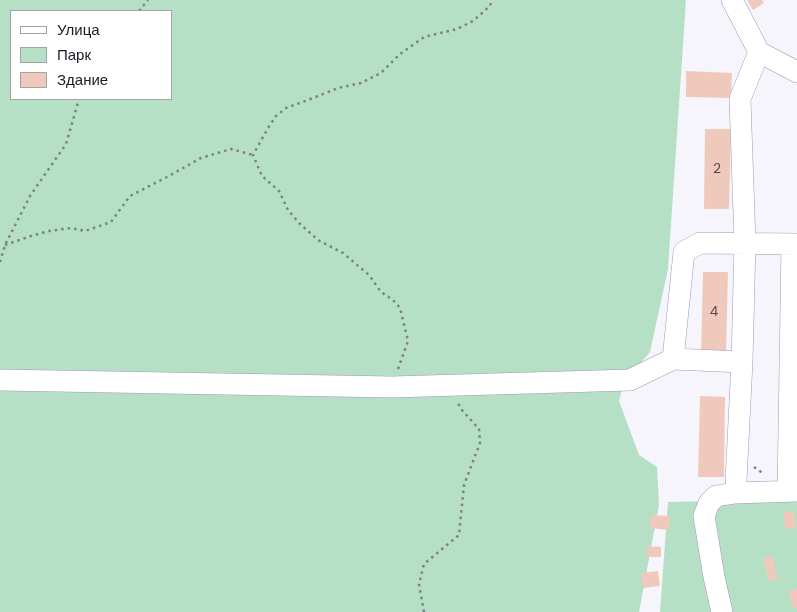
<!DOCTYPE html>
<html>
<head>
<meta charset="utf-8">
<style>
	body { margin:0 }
	#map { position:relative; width:797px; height:612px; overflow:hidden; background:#f6f5fc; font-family:"DM Sans",sans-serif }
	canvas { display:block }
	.legend { position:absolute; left:10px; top:10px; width:162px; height:90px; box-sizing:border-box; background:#fff; border:1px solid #a4a3a8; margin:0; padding:6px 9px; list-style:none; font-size:15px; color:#1c1925 }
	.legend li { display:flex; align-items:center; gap:10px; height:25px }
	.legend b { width:25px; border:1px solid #a4a3a8 }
</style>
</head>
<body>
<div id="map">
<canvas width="797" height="612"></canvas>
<ul class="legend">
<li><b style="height:6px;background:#fff"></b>Улица</li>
<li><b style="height:14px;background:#b6e0c6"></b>Парк</li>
<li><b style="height:14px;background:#efcabc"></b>Здание</li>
</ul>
</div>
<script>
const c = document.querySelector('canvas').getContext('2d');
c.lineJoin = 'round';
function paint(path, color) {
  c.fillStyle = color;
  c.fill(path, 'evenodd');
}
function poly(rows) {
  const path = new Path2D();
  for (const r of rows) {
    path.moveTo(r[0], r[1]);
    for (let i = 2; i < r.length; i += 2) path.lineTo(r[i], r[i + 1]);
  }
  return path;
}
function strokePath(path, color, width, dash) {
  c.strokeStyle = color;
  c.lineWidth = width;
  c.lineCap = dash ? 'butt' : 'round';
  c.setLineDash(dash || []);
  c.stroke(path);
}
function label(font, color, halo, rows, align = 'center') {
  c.font = font + ' "DM Sans",sans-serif';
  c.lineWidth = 4.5;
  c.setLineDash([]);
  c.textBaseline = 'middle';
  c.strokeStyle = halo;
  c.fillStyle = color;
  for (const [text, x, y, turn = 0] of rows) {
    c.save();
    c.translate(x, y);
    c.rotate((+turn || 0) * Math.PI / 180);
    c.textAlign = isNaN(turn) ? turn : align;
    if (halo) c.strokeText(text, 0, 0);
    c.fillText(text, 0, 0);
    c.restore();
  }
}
const green = poly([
	[0,0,686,0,668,269,650,352,640,364,626,374,619,401,639,455,657,467,659,505,639,612,0,612],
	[11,11,171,11,171,99,11,99],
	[797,499,797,612,660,612,668,502]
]);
const building = poly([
	[747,0,762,0,764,3,753,10],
	[686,71,732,73,731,98,686,97],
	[705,129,731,129,729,209,704,209],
	[703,272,728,272,726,352,701,352],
	[700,396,725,397,724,477,698,477],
	[794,511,796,528,785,529,783,512],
	[651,515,670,516,669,530,650,528],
	[647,546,661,547,661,557,646,557],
	[772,556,778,579,769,581,763,558],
	[658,571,660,586,643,588,641,573],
	[797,589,797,607,792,608,789,591]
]);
const path = poly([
	[139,11,148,0],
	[5,245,31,236,49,231,71,228,85,231,111,222,130,196,167,177,201,158,231,149,253,155],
	[0,262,5,245,30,196,66,144,79,99],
	[398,369,408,341,400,308,393,300,381,292,369,275,343,253,318,240,299,223,288,210,279,191,262,176,253,155,268,128,276,116,286,108,308,100,338,88,361,83,381,73,400,54,424,37,457,29,473,21,490,6,492,0],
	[754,467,764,474],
	[424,612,419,584,424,564,459,535,464,485,480,443,479,429,461,409,458,403]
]);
const minor = poly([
	[732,0,759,52,797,72],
	[673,359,684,252,700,243,797,244],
	[742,362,745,243,740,99,759,52],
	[0,380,392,387,630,380,673,359,742,362,736,481],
	[788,491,792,244],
	[722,612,714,577,704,516,709,503,716,496,735,493,797,491]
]);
const numberNames = [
	["2",717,169],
	["4",714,312]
];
paint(green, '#b6e0c6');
paint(building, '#efcabc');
strokePath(minor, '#a098b8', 22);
strokePath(path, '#817f89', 2.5, [2.5, 4]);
strokePath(minor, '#fff', 21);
label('14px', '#51454b', null, numberNames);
</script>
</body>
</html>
